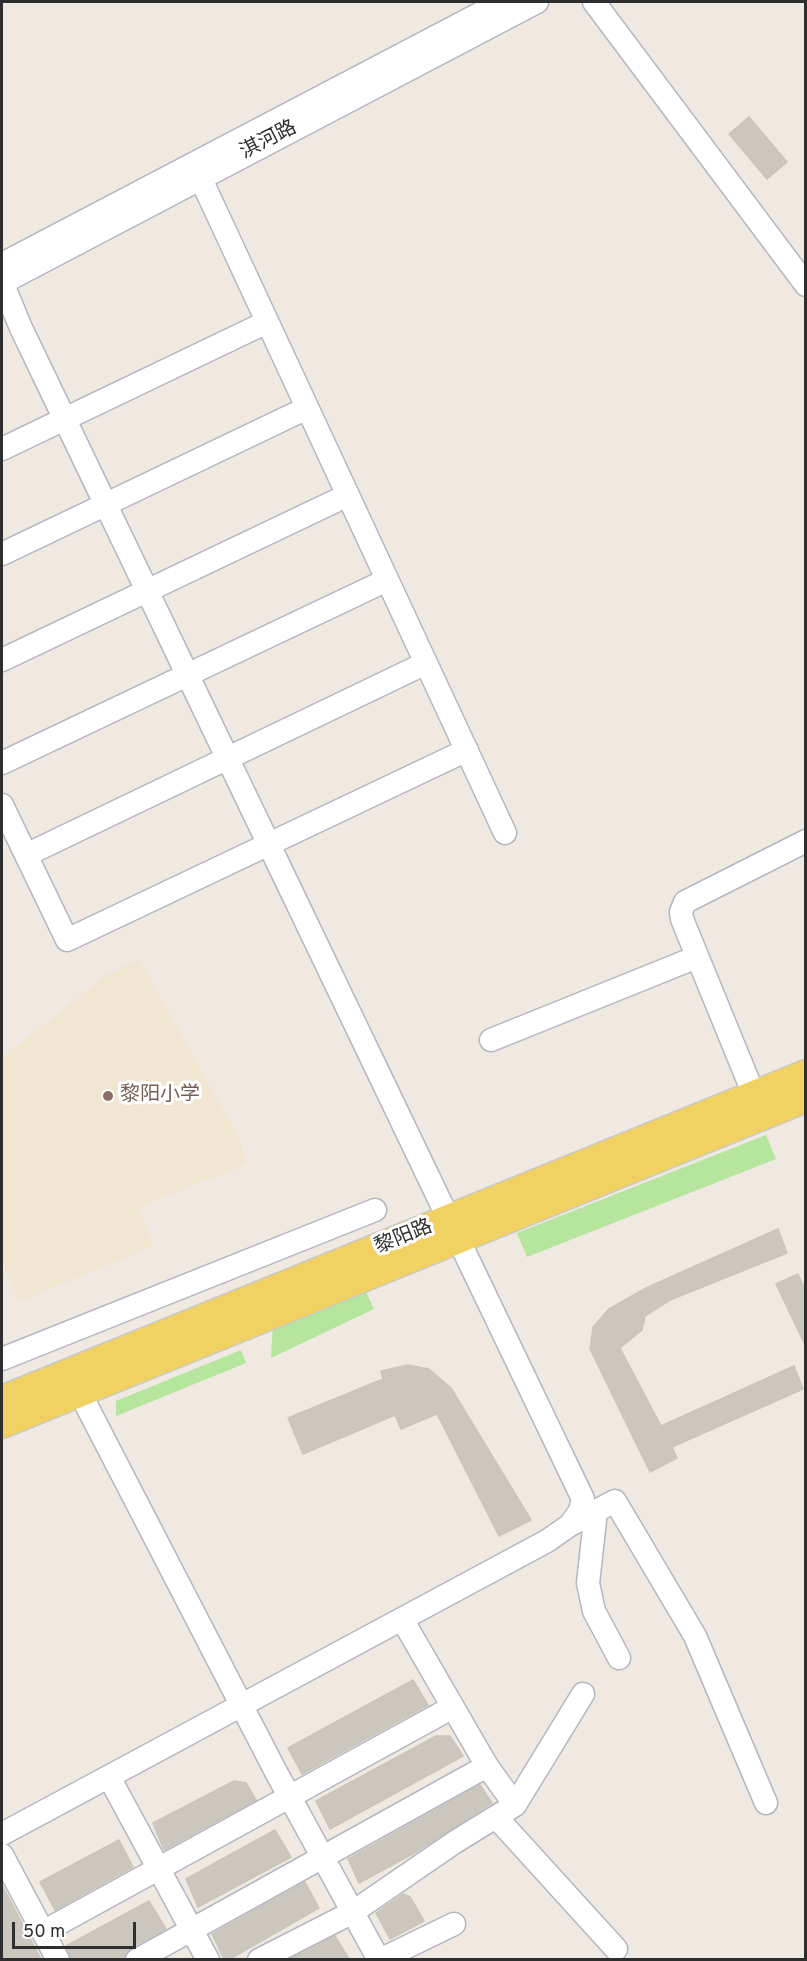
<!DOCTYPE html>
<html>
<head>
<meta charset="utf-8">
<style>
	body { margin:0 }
	#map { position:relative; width:807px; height:1961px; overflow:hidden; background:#efe9e1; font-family:Overpass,sans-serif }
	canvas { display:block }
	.frame { position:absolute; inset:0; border:3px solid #2e2e2e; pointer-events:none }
	.scale { position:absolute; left:12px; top:1922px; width:124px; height:27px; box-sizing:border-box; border:3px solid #2e2e2e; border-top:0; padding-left:8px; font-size:18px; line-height:21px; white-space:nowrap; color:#2e2e2e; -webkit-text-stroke:4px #fff; paint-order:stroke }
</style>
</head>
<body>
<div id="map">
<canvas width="807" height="1961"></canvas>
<div class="frame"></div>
<div class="scale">50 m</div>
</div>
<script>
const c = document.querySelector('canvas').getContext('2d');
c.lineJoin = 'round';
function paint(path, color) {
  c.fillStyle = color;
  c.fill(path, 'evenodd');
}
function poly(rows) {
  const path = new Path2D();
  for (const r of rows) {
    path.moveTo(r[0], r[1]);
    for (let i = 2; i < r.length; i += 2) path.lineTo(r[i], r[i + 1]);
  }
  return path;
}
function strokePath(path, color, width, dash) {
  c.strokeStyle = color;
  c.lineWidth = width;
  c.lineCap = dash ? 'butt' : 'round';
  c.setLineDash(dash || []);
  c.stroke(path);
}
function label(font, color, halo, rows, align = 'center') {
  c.font = font + ' Overpass,"Noto Sans SC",sans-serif';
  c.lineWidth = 6;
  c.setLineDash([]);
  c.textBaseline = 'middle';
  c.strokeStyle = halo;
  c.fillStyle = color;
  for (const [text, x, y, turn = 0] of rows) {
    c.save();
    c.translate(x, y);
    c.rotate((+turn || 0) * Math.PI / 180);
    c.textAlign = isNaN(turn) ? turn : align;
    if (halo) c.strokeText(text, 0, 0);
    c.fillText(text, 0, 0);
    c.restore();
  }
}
const education = poly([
	[139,959,238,1136,247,1164,139,1207,153,1246,19,1302,2,1261,2,1057,86,992,100,978]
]);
const green = poly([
	[766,1135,776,1159,527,1257,517,1233],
	[361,1281,374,1309,271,1358,273,1323],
	[241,1350,246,1363,116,1416,116,1401]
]);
const building = poly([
	[749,117,787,162,767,179,729,134,749,117],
	[778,1229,787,1253,670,1300,645,1316,642,1330,620,1348,661,1426,794,1366,803,1389,672,1447,677,1458,650,1472,590,1349,593,1327,609,1309,646,1288,778,1229],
	[798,1274,806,1291,806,1347,776,1284,798,1274],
	[408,1365,429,1369,451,1388,531,1520,499,1536,437,1414,401,1429,395,1415,303,1454,288,1418,383,1379,381,1371,408,1365],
	[413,1680,428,1705,302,1774,288,1748,413,1680],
	[436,1736,450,1736,463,1756,330,1829,316,1801,436,1736],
	[234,1781,246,1783,256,1800,164,1850,153,1823,234,1781],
	[480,1785,492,1803,416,1852,359,1883,348,1859,480,1785],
	[275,1830,291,1857,198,1907,186,1879,275,1830],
	[119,1840,133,1867,55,1910,40,1882,119,1840],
	[305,1882,319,1908,230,1959,224,1959,212,1934,305,1882],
	[2,1885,41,1959,42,1959,2,1959,2,1885],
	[403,1894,410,1897,424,1921,390,1939,376,1913,403,1894],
	[149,1901,166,1929,130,1948,124,1959,71,1959,66,1946,149,1901],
	[335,1936,349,1959,290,1959,335,1936]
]);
const minor = poly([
	[594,2,806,285],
	[200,177,505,833],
	[2,264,502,2],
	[2,282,21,328,583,1499,580,1511,570,1525,547,1541,2,1834],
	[2,283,537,2],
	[2,449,267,322],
	[2,554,307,408],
	[2,660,348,495],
	[2,763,387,580],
	[2,805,67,940,467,750],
	[26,855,426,663],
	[491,1040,697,957],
	[754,1095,682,919,681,912,685,902,806,841],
	[2,1359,375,1210],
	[80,1393,276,1772,379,1960],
	[596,1511,588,1583,594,1611,619,1658],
	[570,1525,615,1501,695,1636,766,1803],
	[402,1619,487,1766,515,1805],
	[109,1777,208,1960],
	[496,1817,616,1949],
	[2,1855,58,1960],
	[43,1932,453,1707],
	[137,1960,487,1766],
	[259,1960,353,1912,455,1842,515,1805,583,1694],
	[380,1960,454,1924]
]);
const major = poly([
	[2,1400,806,1074],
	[2,1424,806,1098]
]);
const markers = [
	[108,1096,6,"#8d6e63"]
];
const streetNames = [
	["淇河路",269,141,-27],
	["黎阳路",404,1238,-22]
];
const educationNames = [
	["黎阳小学",120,1096]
];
paint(education, '#f0e6d1');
paint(green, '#b6e59e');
paint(building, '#cbc7bf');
strokePath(building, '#cbc5ba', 1.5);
strokePath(minor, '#b4b7c1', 25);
strokePath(major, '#c9c9c9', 31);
strokePath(minor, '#fff', 22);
strokePath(major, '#f2d163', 28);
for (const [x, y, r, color] of markers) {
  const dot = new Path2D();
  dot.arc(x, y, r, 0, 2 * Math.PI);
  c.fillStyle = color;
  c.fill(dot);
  strokePath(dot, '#fff', 2);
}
label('20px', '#2e2e2e', '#fff', streetNames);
label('20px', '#785e54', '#fff', educationNames, 'left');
</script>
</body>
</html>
